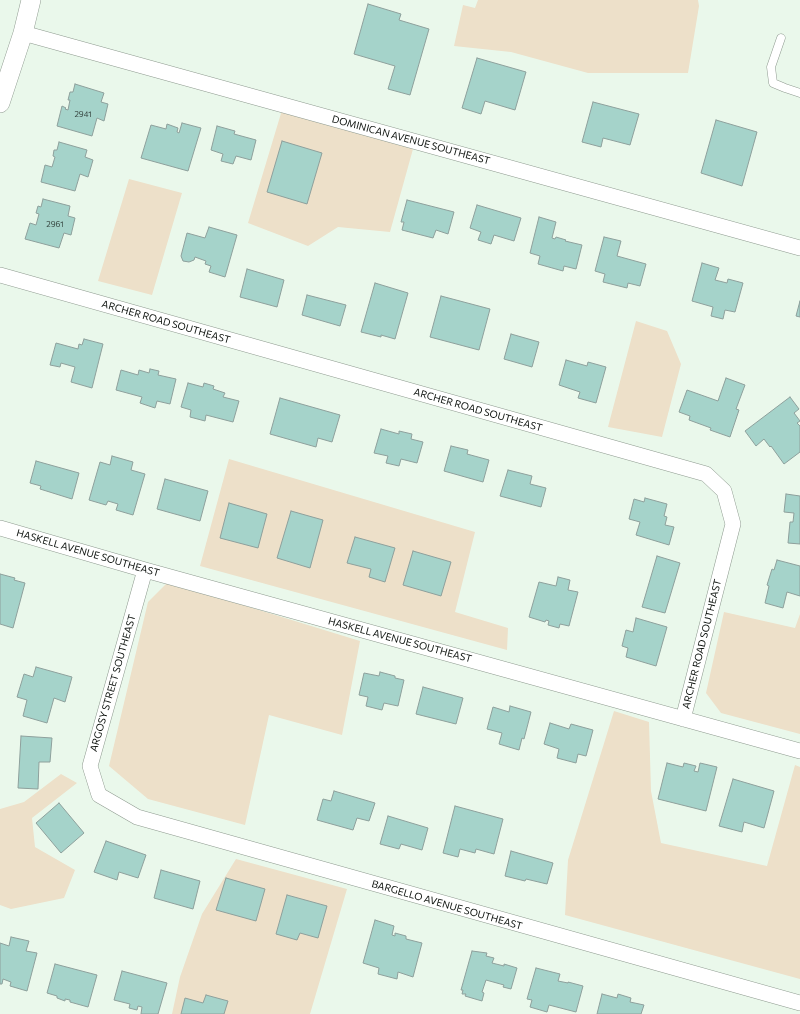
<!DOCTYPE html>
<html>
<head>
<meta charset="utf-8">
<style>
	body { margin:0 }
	canvas { display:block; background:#eaf8eb }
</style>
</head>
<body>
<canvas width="800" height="1014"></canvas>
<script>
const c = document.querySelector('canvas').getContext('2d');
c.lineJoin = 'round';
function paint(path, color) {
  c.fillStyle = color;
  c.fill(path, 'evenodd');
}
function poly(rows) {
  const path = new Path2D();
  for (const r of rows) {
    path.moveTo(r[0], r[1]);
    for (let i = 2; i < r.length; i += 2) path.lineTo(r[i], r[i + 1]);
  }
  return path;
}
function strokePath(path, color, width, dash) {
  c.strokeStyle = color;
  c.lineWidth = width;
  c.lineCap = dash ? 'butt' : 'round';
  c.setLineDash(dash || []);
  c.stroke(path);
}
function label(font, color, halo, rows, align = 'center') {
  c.font = font + ' Commissioner,sans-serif';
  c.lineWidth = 4;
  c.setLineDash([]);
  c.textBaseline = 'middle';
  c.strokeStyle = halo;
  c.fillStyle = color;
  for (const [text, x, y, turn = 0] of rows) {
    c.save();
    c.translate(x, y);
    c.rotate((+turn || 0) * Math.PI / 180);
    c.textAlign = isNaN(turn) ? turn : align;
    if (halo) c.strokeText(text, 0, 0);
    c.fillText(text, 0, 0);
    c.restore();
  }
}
const green = poly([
	[478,0,698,0,699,6,688,73,588,73,511,52,454,46,463,5,475,8],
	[282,110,413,149,390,232,338,227,308,246,248,223],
	[129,179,182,193,152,295,98,281],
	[636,321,667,331,681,364,662,437,608,427],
	[229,459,475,532,455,612,508,628,507,650,200,566],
	[168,582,360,641,342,735,269,715,245,825,148,799,109,766,148,602],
	[724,612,795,628,800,614,800,734,721,713,706,693],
	[614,711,649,722,651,791,661,843,767,866,795,765,800,767,800,979,565,915,568,860],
	[61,774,77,783,32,818,35,847,75,870,64,898,11,909,0,905,0,809,24,802],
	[236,859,347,889,310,1014,172,1014,180,977,202,914]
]);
const building = poly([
	[368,4,401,14,399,20,429,29,410,95,388,89,395,66,354,54,368,4],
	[477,58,526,72,515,110,485,101,481,114,462,108,477,58],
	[75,84,104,93,101,102,108,104,104,121,97,118,92,136,57,126,62,106,66,108,65,109,68,110,70,100,68,100,70,92,73,92,75,84],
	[593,102,639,114,630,145,603,138,601,147,582,142,593,102],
	[716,120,757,132,742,186,701,173,716,120],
	[182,123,201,128,188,171,141,158,151,125,166,129,167,124,178,128,177,132,179,133,182,123],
	[217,126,235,131,234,134,256,140,251,160,236,156,233,164,221,161,223,154,211,150,217,126],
	[282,141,322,153,307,204,267,192,282,141],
	[59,142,87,150,85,157,93,160,88,177,80,174,75,191,41,182,45,165,52,167,55,157,53,156,54,150,57,150,59,142],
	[43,199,70,206,68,216,75,218,71,235,64,233,59,248,25,239,30,223,36,225,39,214,36,213,38,206,41,207,43,199],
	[407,200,454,212,448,234,436,230,433,238,402,230,404,222,401,222,407,200],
	[477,205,521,218,514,241,494,235,491,244,478,240,481,232,470,228,477,205],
	[539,217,556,222,552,238,555,239,556,237,566,240,565,241,582,245,576,269,564,266,563,271,538,264,540,256,530,253,539,217],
	[209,227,237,235,225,277,209,272,211,266,205,264,206,261,195,257,194,260,189,262,183,261,181,256,187,233,205,238,209,227],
	[604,237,621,241,617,256,646,264,640,286,628,283,627,288,603,282,605,274,595,271,604,237],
	[702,263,719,268,715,280,727,283,728,279,743,283,735,312,725,310,723,319,711,316,713,307,692,301,702,263],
	[247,269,284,280,277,307,240,297,247,269],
	[375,283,408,293,395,339,381,335,381,337,361,332,375,283],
	[307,295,346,305,340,326,302,315,307,295],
	[441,296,490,309,479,350,430,337,441,296],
	[800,301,800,317,796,316,800,301],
	[511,334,539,342,532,367,504,359,511,334],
	[84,339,103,344,92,388,71,382,75,367,61,363,60,367,50,365,56,343,78,349,79,344,82,345,84,339],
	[566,360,587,366,588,362,606,367,596,403,578,398,580,392,559,385,566,360],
	[150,369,159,371,158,375,176,379,170,404,157,401,155,408,140,403,142,397,116,390,121,370,138,375,139,370,149,373,150,369],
	[726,378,745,385,736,409,739,410,730,437,710,430,711,428,689,420,690,416,679,412,687,390,718,401,726,378],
	[188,383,203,387,204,383,214,386,213,389,225,393,223,397,239,401,233,422,206,415,205,421,190,417,191,410,181,407,188,383],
	[790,397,799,409,794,413,800,421,797,423,800,426,800,452,784,464,771,446,770,447,764,439,756,446,745,431,790,397],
	[280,398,340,415,332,442,318,438,316,447,270,434,280,398],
	[381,429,399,434,399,431,412,434,411,439,423,442,417,463,401,459,399,466,386,463,388,456,374,453,381,429],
	[451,446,468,450,467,454,489,460,483,482,444,471,451,446],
	[112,456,133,462,131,470,145,474,133,515,116,510,118,504,108,501,106,505,89,500,100,462,110,465,112,456],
	[36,461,79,473,72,499,40,489,41,486,30,483,36,461],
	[508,470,532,476,530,484,546,488,541,507,500,496,508,470],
	[165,479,208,491,200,521,157,509,165,479],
	[786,494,800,496,800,544,788,543,790,522,793,522,794,513,784,512,786,494],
	[645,498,667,504,664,516,667,517,665,525,674,527,669,545,636,535,640,522,629,519,634,499,644,502,645,498],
	[229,503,267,514,258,548,220,538,229,503],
	[291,511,323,520,310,568,277,558,291,511],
	[355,537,395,548,385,582,369,577,371,569,347,563,355,537],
	[413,551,451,562,441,596,403,585,413,551],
	[657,556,680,563,665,613,642,607,657,556],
	[777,560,800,566,800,596,787,592,783,608,765,603,769,586,767,585,772,569,774,570,777,560],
	[0,574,15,578,14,580,25,583,13,628,0,624,0,574],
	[558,577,570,580,568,590,578,592,569,626,560,624,559,628,548,625,549,621,546,620,545,622,529,617,539,582,556,586,558,577],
	[636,618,667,627,656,666,626,657,628,648,622,646,626,630,633,632,636,618],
	[36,667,72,677,65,702,54,698,47,723,23,716,27,700,17,697,24,674,33,677,36,667],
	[380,672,395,676,395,678,404,680,398,706,384,703,382,710,366,706,368,697,359,695,364,673,379,676,380,672],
	[423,687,463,698,456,724,416,714,423,687],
	[510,706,531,712,524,739,522,738,519,750,499,744,502,733,487,729,493,707,509,712,510,706],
	[550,723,569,729,571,724,593,730,586,756,578,754,576,763,557,758,559,749,544,744,550,723],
	[21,736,52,738,50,762,39,762,38,789,18,788,21,736],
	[667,763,683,767,684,763,696,766,694,771,698,772,700,763,717,767,706,811,658,799,667,763],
	[733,779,774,791,764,828,744,822,742,832,719,826,733,779],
	[334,791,375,803,369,821,357,818,353,830,317,820,323,799,331,801,334,791],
	[59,803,84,833,61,853,36,823,59,803],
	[455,806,503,819,494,854,476,849,475,853,460,849,458,857,443,853,455,806],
	[388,816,428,828,422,850,401,844,399,849,380,844,388,816],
	[106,841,146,855,138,878,119,872,117,880,94,872,106,841],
	[511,851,553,863,547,884,526,879,525,881,505,876,511,851],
	[161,870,200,881,193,909,154,898,161,870],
	[226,878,265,889,256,921,216,910,226,878],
	[287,895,327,906,318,938,300,933,297,940,276,934,287,895],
	[375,920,394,926,392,935,395,936,395,933,406,936,406,939,422,943,413,977,398,972,397,979,378,974,379,968,363,963,375,920],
	[11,937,29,941,26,951,37,953,27,991,10,986,11,982,3,979,2,984,0,984,0,943,9,946,11,937],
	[472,951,487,953,486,956,494,958,492,963,504,966,504,964,517,968,511,989,503,987,504,985,486,980,482,992,484,993,482,1001,465,996,466,994,462,994,463,990,461,990,472,951],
	[55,964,97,975,88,1007,70,1002,70,1000,65,999,65,1001,57,998,57,996,47,993,55,964],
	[536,968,560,974,558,981,568,983,568,982,583,986,576,1012,549,1005,547,1012,530,1007,532,1000,527,999,536,968],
	[122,971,167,983,158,1014,141,1014,142,1007,138,1006,137,1010,129,1008,130,1004,114,1000,122,971],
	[602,994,617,998,618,994,631,998,630,1002,644,1005,641,1014,597,1014,602,994],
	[206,995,228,1001,224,1014,181,1014,185,998,203,1003,206,995]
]);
const service = poly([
	[781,38,771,67,773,83,785,88,800,93]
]);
const minor = poly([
	[23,33,800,248],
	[0,275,706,474,724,491,733,524,683,719],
	[0,528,145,570,800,751],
	[145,570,90,766,99,795,137,817,800,1003]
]);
const tertiary = poly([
	[0,103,23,33,31,0]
]);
const numberNames = [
	["2941",83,114],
	["2961",55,224]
];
const streetNames = [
	["DOMINICAN AVENUE SOUTHEAST",411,140,15],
	["ARCHER ROAD SOUTHEAST",166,322,16],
	["ARCHER ROAD SOUTHEAST",478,410,16],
	["HASKELL AVENUE SOUTHEAST",88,553,16],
	["HASKELL AVENUE SOUTHEAST",400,640,15],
	["ARCHER ROAD SOUTHEAST",702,644,-76],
	["ARGOSY STREET SOUTHEAST",113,683,-74],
	["BARGELLO AVENUE SOUTHEAST",447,905,16]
];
paint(green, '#ede0c9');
paint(building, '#a5d3ca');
strokePath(building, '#8ea09c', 1);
strokePath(service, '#8f9b90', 9);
strokePath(minor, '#8f9b90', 16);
strokePath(tertiary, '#8f9b90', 20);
strokePath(service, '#fff', 8);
strokePath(minor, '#fff', 15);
strokePath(tertiary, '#fff', 19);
label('8px', '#34433e', null, numberNames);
label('10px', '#0e130f', '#fff', streetNames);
</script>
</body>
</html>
